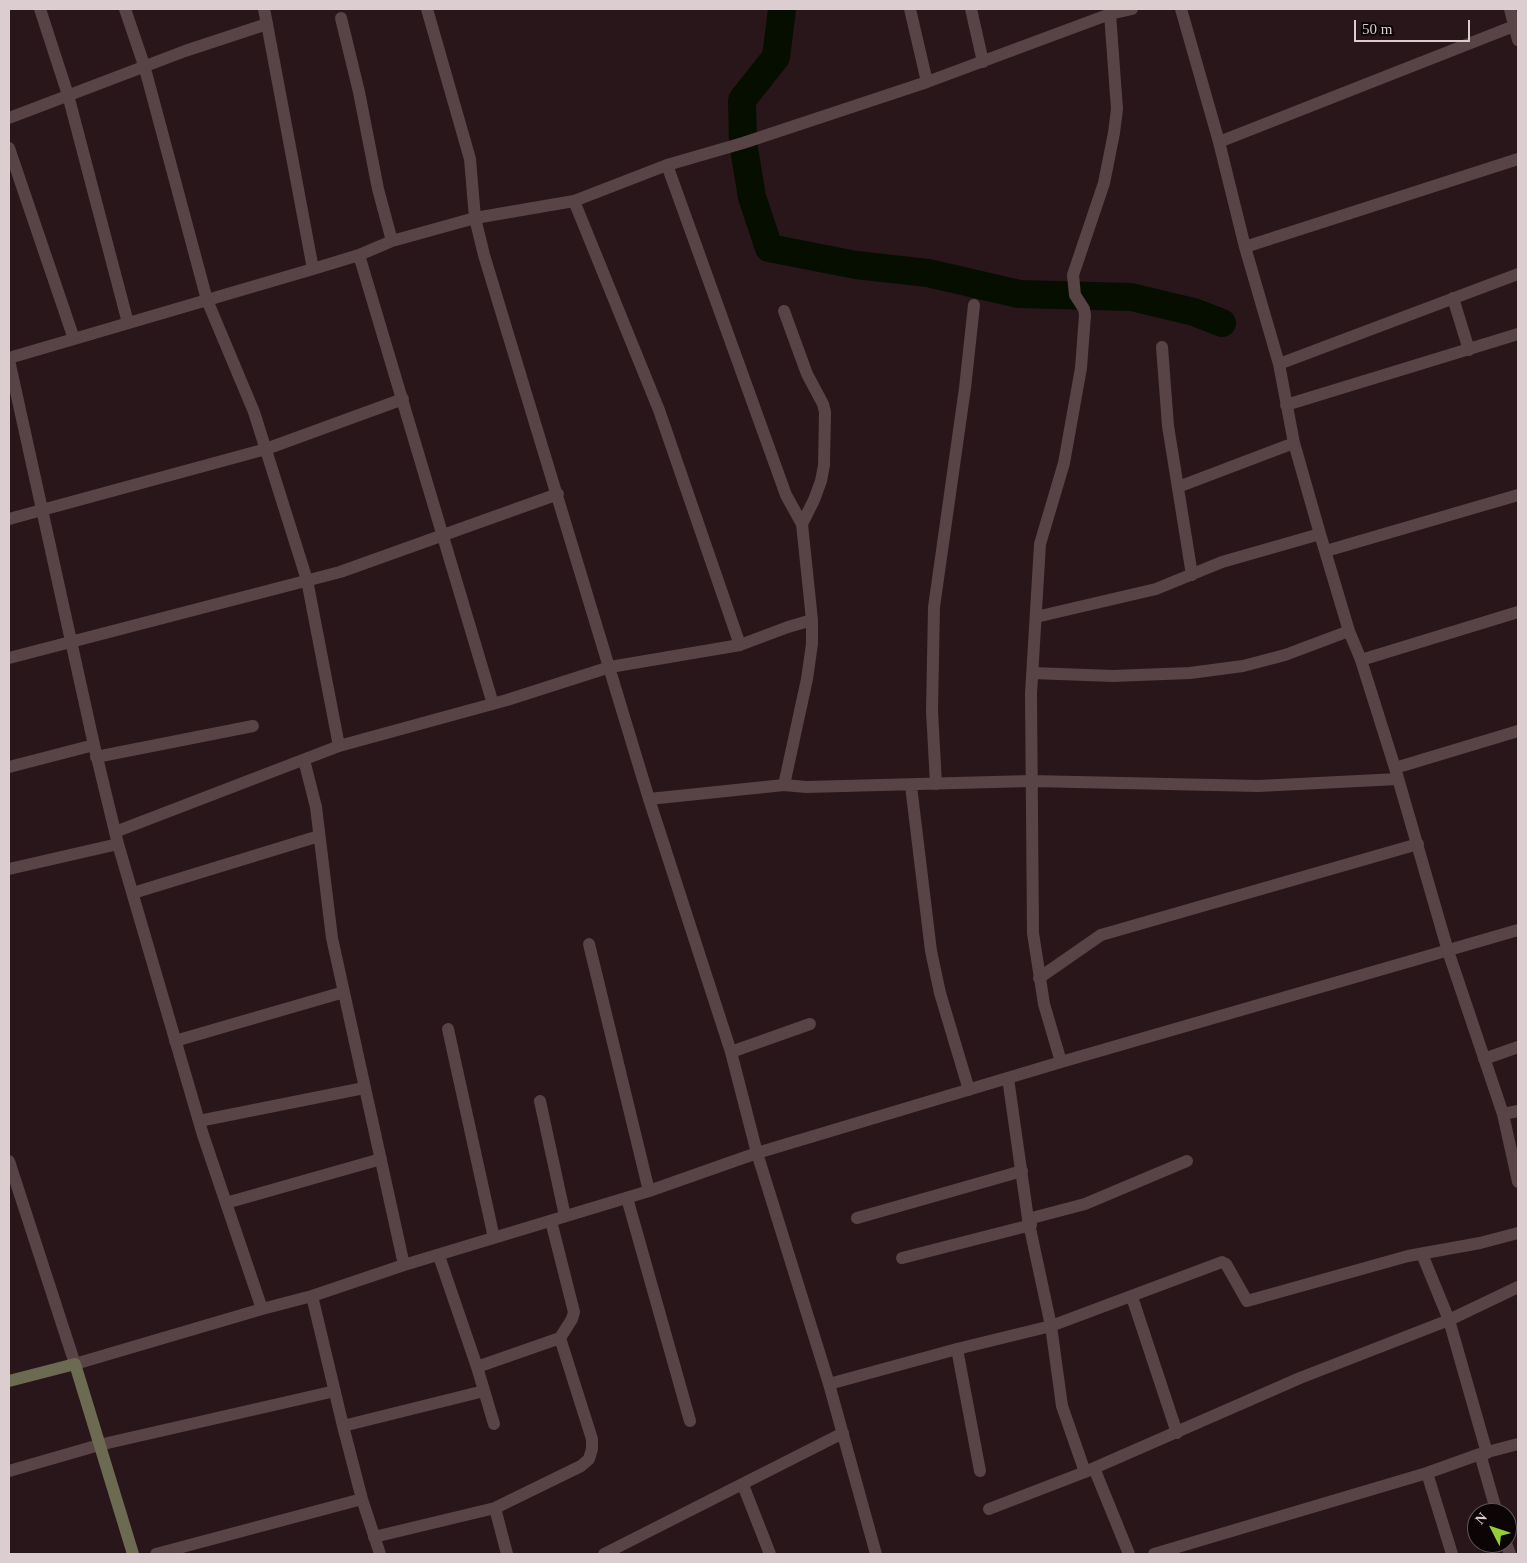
<!DOCTYPE html>
<html>
<head>
<meta charset="utf-8">
<style>
	body { margin:0 }
	#map { position:relative; width:1527px; height:1563px; overflow:hidden; background:#29161a; font-family:"Times New Roman",serif }
	canvas { display:block }
	.frame { position:absolute; inset:0; border:10px solid #dcced0; pointer-events:none }
	.north { position:absolute; left:1467px; top:1503px; width:50px; height:50px; box-sizing:border-box; background:#0c0506; border:1px solid #5f5557; border-radius:50%; rotate:311deg; font-size:14px; font-weight:700; line-height:20px; text-align:center; color:#dcced0 }
	.north::after { content:''; display:block; margin:auto; width:18px; height:22px; background:#94cc3c; clip-path:polygon(50% 0,100% 100%,50% 72%,0 100%) }
	.scale { position:absolute; left:1354px; top:20px; width:116px; height:22px; box-sizing:border-box; border:2px solid #dcced0; border-top:0; padding-left:6px; font-size:15px; line-height:18px; white-space:nowrap; color:#dcced0; -webkit-text-stroke:4px #0c0506; paint-order:stroke }
</style>
</head>
<body>
<div id="map">
<canvas width="1527" height="1563"></canvas>
<div class="frame"></div>
<div class="north">N</div>
<div class="scale">50 m</div>
</div>
<script>
const c = document.querySelector('canvas').getContext('2d');
c.lineJoin = 'round';
function poly(rows) {
  const path = new Path2D();
  for (const r of rows) {
    path.moveTo(r[0], r[1]);
    for (let i = 2; i < r.length; i += 2) path.lineTo(r[i], r[i + 1]);
  }
  return path;
}
function strokePath(path, color, width, dash) {
  c.strokeStyle = color;
  c.lineWidth = width;
  c.lineCap = dash ? 'butt' : 'round';
  c.setLineDash(dash || []);
  c.stroke(path);
}
const river = poly([
	[782,9,776,57,742,100,743,143,752,197,769,248,856,265,928,273,1019,294,1131,297,1194,312,1222,323]
]);
const street = poly([
	[40,9,68,95,128,323],
	[125,9,144,65,207,300,254,412,307,580,339,746],
	[427,9,470,159,475,218,484,255,649,799,731,1052,757,1153,829,1384,876,1554],
	[910,9,927,82],
	[971,9,983,62],
	[1181,9,1219,142,1245,247,1279,364,1294,443,1320,534,1349,631,1361,660,1395,768,1448,951,1503,1114,1518,1182],
	[1510,9,1518,40],
	[341,18,359,92,378,189,392,241],
	[267,24,313,269],
	[9,118,185,51,267,24,264,9],
	[1219,142,1514,26],
	[9,148,74,339],
	[574,201,659,410,740,645],
	[1245,247,1518,159],
	[359,255,493,704],
	[1453,298,1469,350],
	[784,311,807,374,823,404,825,412,824,465,821,481,814,500,802,524],
	[1162,347,1168,426,1192,575],
	[9,358,313,269,359,255,392,241,475,218,574,201,667,165,743,143,927,82,1110,14,1132,9],
	[9,360,94,745,118,844,203,1135,262,1309],
	[1279,364,1518,274],
	[1286,405,1518,334],
	[1178,487,1294,443],
	[9,519,266,449,403,399],
	[1326,551,1518,495],
	[1036,617,1156,589,1222,562,1320,534],
	[9,658,340,572,558,494],
	[1361,660,1518,612],
	[1032,673,1113,676,1190,673,1243,666,1285,655,1349,631],
	[96,757,253,726],
	[304,760,316,807,332,938,404,1265],
	[9,767,94,745],
	[1395,768,1518,731],
	[936,784,932,711,934,607,965,388,974,305],
	[784,785,807,679,812,644,812,620],
	[911,786,931,951,940,993,969,1090],
	[649,799,784,785,806,787,1031,781,1259,786,1398,779],
	[115,832,339,746,507,700,610,667,740,645,788,627,812,620,802,524,786,495,667,165],
	[9,869,118,844],
	[133,893,319,836],
	[589,944,649,1191],
	[1039,978,1101,935,1418,844],
	[448,1029,494,1238],
	[175,1041,344,992],
	[731,1052,810,1024],
	[1484,1059,1518,1047],
	[1061,1062,1044,1004,1033,933,1031,694,1040,544,1064,463,1081,368,1085,315,1084,309,1075,295,1073,275,1104,183,1114,133,1117,109,1110,14],
	[1008,1078,1028,1219,1051,1326,1222,1262,1226,1264,1247,1301,1408,1256,1480,1243,1518,1233],
	[540,1101,565,1216],
	[1503,1114,1518,1111],
	[199,1121,364,1088],
	[9,1161,75,1364,262,1309,312,1296,404,1265,649,1191,757,1153,1061,1062,1518,930],
	[627,1198,690,1421],
	[226,1203,381,1159],
	[857,1218,1022,1171],
	[1028,1219,1085,1204,1187,1161],
	[1422,1254,1449,1320,1487,1453],
	[439,1256,477,1367,494,1424],
	[902,1258,1031,1225],
	[312,1296,343,1426,362,1499,380,1554],
	[1132,1297,1177,1433],
	[957,1349,980,1471],
	[477,1367,560,1338],
	[829,1384,957,1349,1051,1326,1062,1406,1085,1472,1300,1378,1449,1320,1518,1287],
	[343,1426,484,1391],
	[1480,1454,1497,1513],
	[1094,1468,1129,1554],
	[9,1471,99,1445,335,1391],
	[1427,1473,1452,1554],
	[743,1485,770,1554],
	[495,1508,507,1554],
	[989,1509,1085,1472],
	[374,1537,495,1508,581,1466,589,1459,592,1449,592,1439,560,1338,572,1319,574,1312,551,1221],
	[1506,1543,1510,1554],
	[156,1554,362,1499],
	[604,1554,843,1433],
	[1154,1554,1427,1473,1480,1454,1518,1444]
]);
const secondary = poly([
	[9,1381,75,1364,133,1554]
]);
strokePath(river, '#060e00', 28);
strokePath(street, '#584346', 12);
strokePath(secondary, '#6c6a50', 12);
</script>
</body>
</html>
